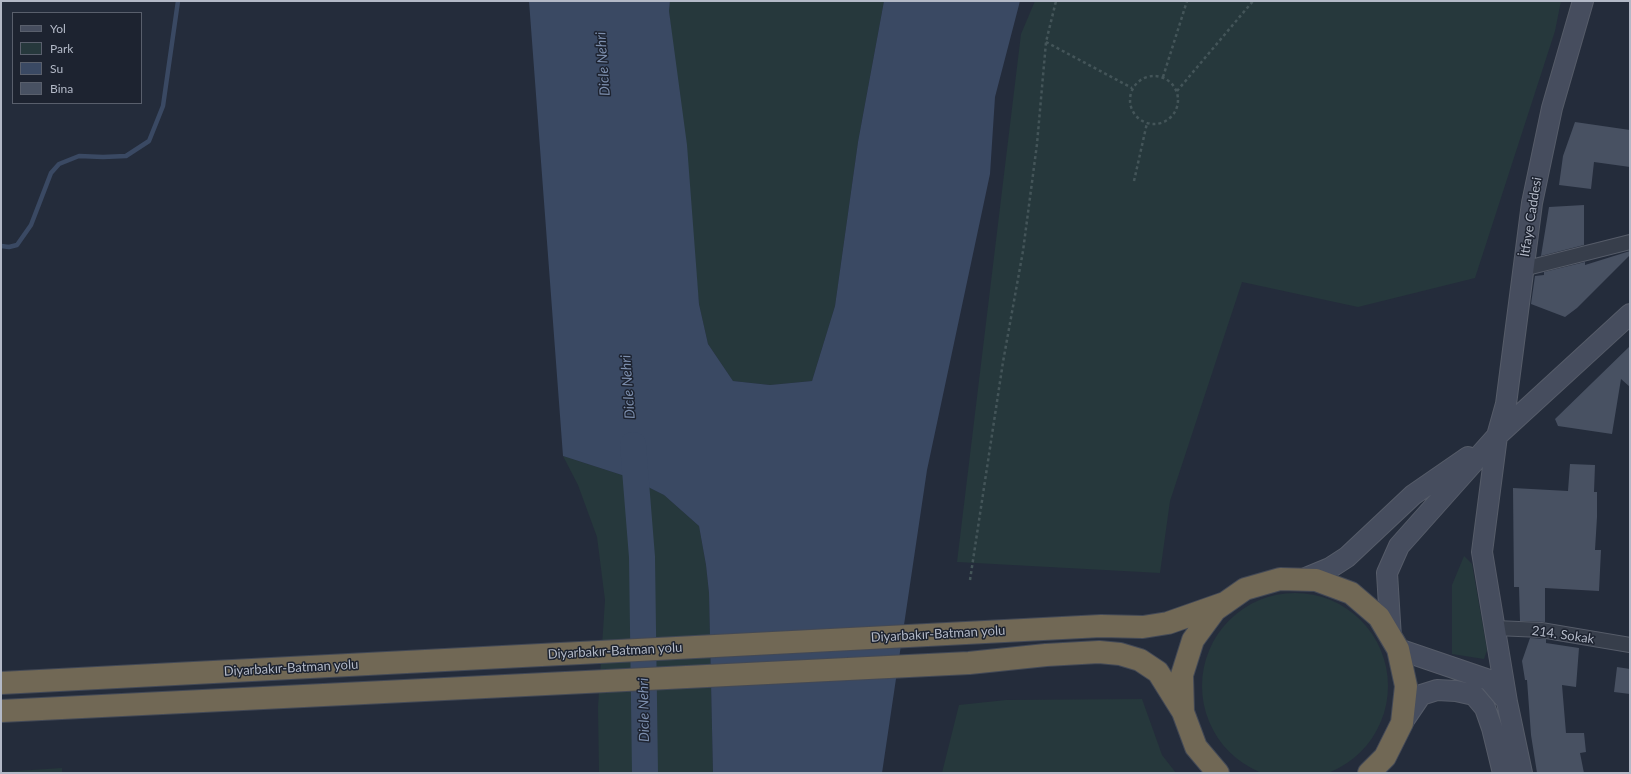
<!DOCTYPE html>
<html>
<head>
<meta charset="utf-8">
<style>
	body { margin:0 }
	#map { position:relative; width:1631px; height:774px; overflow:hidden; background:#242c3b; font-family:Lato,sans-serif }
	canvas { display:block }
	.frame { position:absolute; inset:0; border:2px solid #b3b9c7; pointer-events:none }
	.legend { position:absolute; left:12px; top:12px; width:130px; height:92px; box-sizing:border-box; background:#1d2330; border:1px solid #595f6c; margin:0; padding:5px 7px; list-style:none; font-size:12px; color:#b3b9c7 }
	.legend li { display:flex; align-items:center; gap:8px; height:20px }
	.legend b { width:20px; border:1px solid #595f6c }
</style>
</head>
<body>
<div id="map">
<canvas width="1631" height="774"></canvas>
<div class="frame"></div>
<ul class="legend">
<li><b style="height:5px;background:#464d5e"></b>Yol</li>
<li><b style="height:11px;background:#26383c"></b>Park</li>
<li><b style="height:11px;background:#3a4963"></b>Su</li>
<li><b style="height:11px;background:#485162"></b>Bina</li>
</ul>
</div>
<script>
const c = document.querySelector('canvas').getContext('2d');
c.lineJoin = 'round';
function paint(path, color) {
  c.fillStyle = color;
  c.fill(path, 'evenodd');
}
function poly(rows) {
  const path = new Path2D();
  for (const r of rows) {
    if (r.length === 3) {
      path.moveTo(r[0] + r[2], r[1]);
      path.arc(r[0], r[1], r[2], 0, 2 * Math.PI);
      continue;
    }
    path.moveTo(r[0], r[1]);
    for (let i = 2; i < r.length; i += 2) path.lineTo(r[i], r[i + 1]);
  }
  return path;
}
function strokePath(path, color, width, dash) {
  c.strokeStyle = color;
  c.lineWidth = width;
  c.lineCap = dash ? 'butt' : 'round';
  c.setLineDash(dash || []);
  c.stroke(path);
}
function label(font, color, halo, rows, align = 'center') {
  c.font = font + ' Lato,sans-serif';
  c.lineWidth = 3;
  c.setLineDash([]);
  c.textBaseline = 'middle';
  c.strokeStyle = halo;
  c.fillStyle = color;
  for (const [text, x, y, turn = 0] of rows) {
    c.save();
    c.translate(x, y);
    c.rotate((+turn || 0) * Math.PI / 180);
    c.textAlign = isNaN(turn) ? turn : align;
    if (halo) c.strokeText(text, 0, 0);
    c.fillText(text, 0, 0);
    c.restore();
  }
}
const green = poly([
	[670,1,884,1,858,142,835,306,812,381,770,385,733,381,708,344,699,304,669,11],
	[1035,1,1561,1,1555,31,1475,278,1358,307,1242,282,1170,501,1160,573,957,562,1021,34],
	[563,456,628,477,664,495,699,526,706,565,709,593,713,773,599,773,598,707,605,600,597,537,578,485],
	[1464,556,1472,564,1487,650,1484,659,1452,654,1452,585],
	[1295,686,93],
	[1142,699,1162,755,1176,773,942,773,959,705,1006,700],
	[62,768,62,773,1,773,1,772]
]);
const water = poly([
	[529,1,670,1,669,11,687,145,699,304,708,344,733,381,770,385,812,381,835,306,858,142,884,1,1020,1,995,97,990,174,927,470,882,773,713,773,709,593,706,565,699,526,664,495,628,477,563,456]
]);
const stream = poly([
	[1,246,9,247,17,245,31,225,51,173,59,164,79,156,103,157,126,156,149,141,163,106,178,1]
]);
const river = poly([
	[633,445,642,557,645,773]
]);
const building = poly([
	[1575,122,1630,130,1630,167,1594,162,1591,189,1559,185,1563,156],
	[1584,205,1584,245,1541,256,1549,207],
	[1630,251,1630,255,1577,308,1565,317,1531,304,1535,276,1544,275,1544,272,1585,262,1585,265],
	[1630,346,1630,387,1621,379,1612,434,1558,426,1555,419],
	[1570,464,1595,465,1594,492,1597,492,1597,517,1595,550,1601,550,1599,591,1545,588,1545,622,1520,621,1519,587,1514,587,1513,488,1568,491],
	[1530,638,1546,639,1546,643,1579,648,1576,687,1562,685,1566,733,1584,733,1586,752,1580,753,1584,773,1537,773,1531,735,1527,680,1525,680,1522,661],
	[1617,667,1630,669,1630,694,1614,692]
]);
const path = poly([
	[1046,42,1132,88],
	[1154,100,24],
	[1163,77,1187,1],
	[1177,91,1253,1],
	[1134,181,1147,123],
	[970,580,1003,362,1023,251,1037,144,1046,42,1056,1]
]);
const street = poly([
	[1523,269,1630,242],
	[1496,628,1541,630,1630,645]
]);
const secondary = poly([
	[1301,580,1330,568,1347,557,1413,495,1468,457],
	[1391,638,1387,573,1399,546,1497,436,1630,314],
	[1398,649,1489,680,1506,700],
	[1402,723,1421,695,1437,690,1456,691,1474,695,1485,708,1492,728,1503,773],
	[1522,773,1507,702,1482,552,1497,436,1506,404,1532,203,1552,108,1583,1]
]);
const highway = poly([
	[1,683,1101,626,1143,627,1168,623,1225,603],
	[1,711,969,663,1046,655,1099,652,1120,654,1140,660,1158,672,1183,712],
	[1218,773,1196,747,1183,712,1182,675,1193,640,1215,610,1245,589,1280,579,1316,580,1351,593,1379,617,1398,649,1406,686,1402,723,1385,757,1369,773]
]);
const streetNames = [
	["İtfaye Caddesi",1531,217,-81],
	["Diyarbakır-Batman yolu",938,634,-3],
	["214. Sokak",1563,635,8],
	["Diyarbakır-Batman yolu",615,651,-3],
	["Diyarbakır-Batman yolu",291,668,-3]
];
const waterNames = [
	["Dicle Nehri",603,64,-94],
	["Dicle Nehri",628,387,-94],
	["Dicle Nehri",644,710,-91]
];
paint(green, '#26383c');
paint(water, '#3a4963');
strokePath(stream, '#3a4963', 4.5);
strokePath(river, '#3a4963', 26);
paint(building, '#485162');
strokePath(street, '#565c69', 16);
strokePath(secondary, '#565c69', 22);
strokePath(highway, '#434956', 24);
strokePath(path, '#445559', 2.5, [3, 3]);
strokePath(street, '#373e4b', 14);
strokePath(secondary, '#464d5e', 20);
strokePath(highway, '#716855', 22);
label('13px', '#b3b9c7', '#1d2330', streetNames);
label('italic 14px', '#7c8ead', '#1d2330', waterNames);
</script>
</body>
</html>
